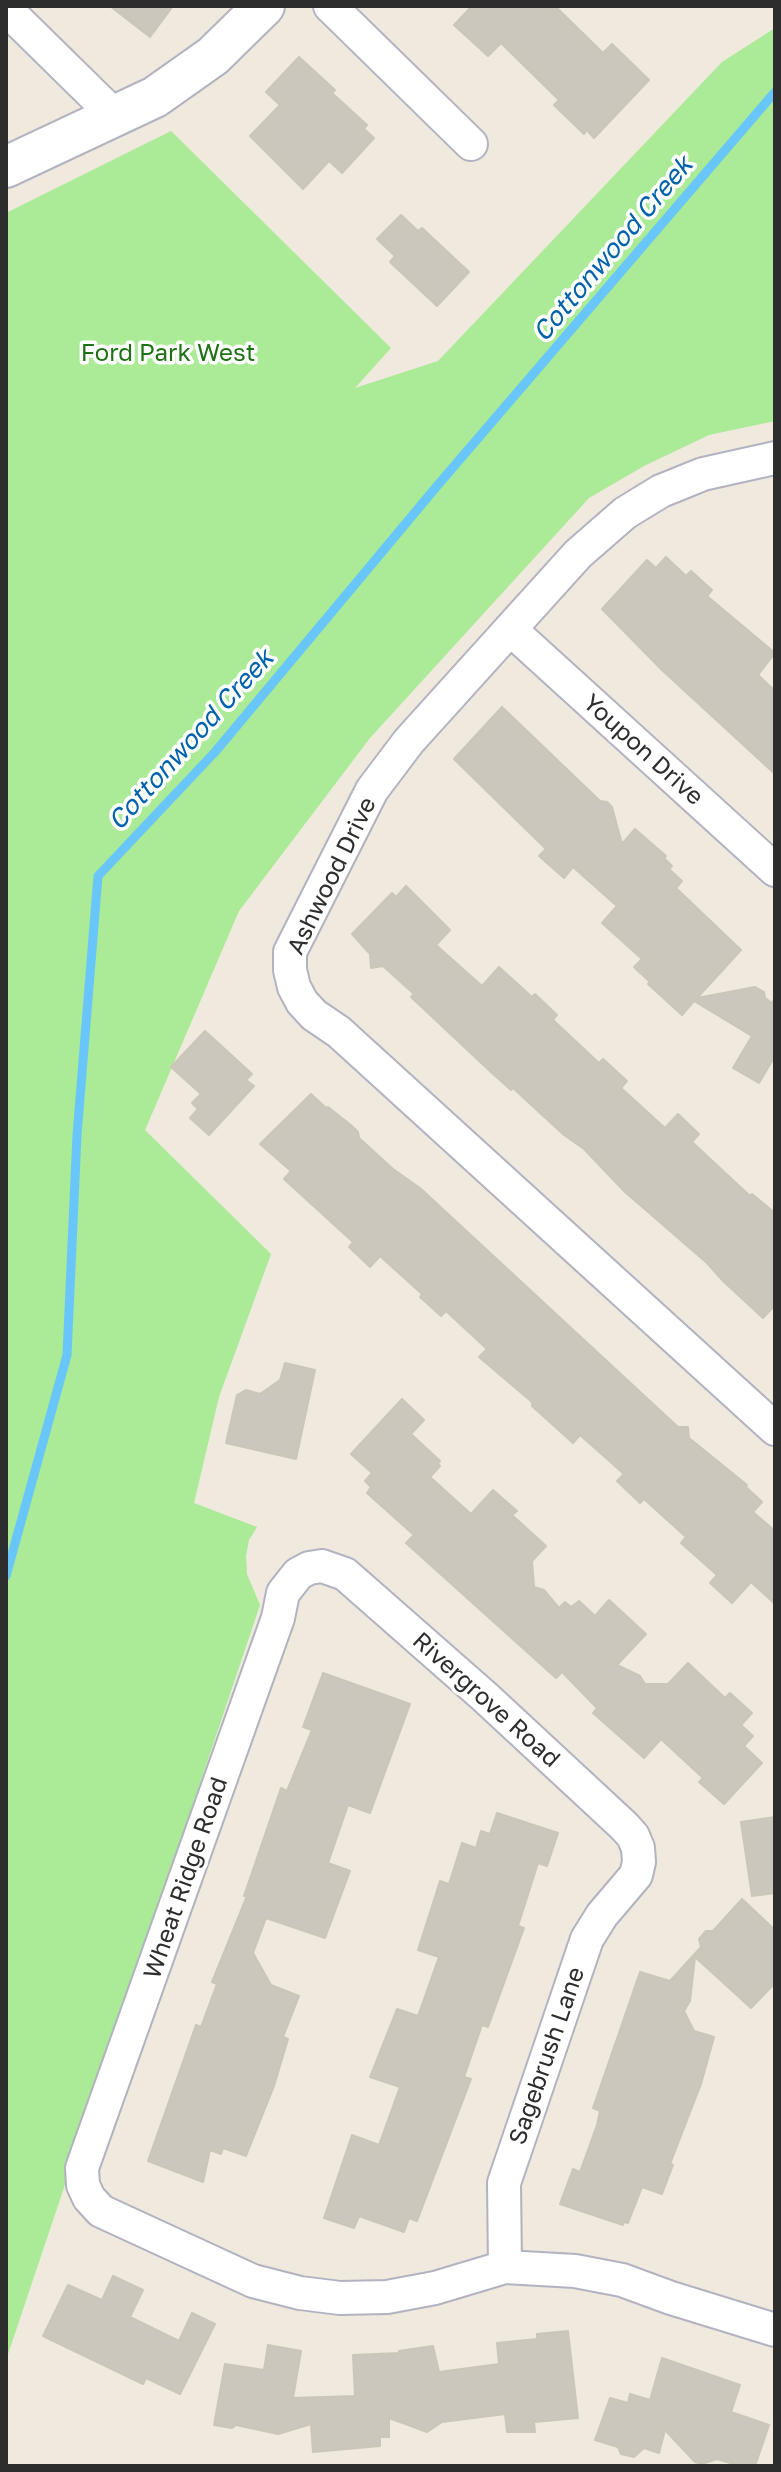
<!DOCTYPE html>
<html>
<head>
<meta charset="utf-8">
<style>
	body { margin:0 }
	#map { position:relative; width:781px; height:2472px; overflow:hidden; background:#efe9de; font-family:"Golos Text",sans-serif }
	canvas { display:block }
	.frame { position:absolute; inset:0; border:8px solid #2d2d2d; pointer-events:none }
</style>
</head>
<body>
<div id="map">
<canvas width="781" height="2472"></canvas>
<div class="frame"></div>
</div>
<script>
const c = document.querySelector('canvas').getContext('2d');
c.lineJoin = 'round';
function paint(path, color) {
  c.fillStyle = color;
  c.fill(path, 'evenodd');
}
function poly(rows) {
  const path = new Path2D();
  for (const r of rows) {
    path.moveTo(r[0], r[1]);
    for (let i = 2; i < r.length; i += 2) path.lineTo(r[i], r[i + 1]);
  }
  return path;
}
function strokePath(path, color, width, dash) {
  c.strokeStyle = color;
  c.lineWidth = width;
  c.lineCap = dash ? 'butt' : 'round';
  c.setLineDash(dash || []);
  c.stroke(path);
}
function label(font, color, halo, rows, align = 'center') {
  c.font = font + ' "Golos Text",sans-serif';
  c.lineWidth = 7;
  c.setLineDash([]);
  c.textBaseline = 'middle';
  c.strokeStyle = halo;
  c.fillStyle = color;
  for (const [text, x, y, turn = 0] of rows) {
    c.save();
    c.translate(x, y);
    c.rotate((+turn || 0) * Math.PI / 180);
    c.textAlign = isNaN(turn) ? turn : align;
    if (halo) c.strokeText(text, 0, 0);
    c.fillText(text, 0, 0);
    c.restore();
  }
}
const green = poly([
	[775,28,775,421,709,435,644,466,589,498,370,738,239,911,145,1130,271,1254,219,1397,194,1503,257,1527,249,1540,246,1556,247,1574,260,1605,6,2360,6,213,171,131,391,348,355,388,438,361,722,62]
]);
const stream = poly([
	[6,1576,67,1355,77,1135,98,876,215,752,437,486,775,92]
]);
const building = poly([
	[110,6,173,6,150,37,110,6],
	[472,6,555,6,603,53,612,44,649,80,594,138,587,130,584,134,554,105,559,100,501,43,488,56,454,25,472,6],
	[299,57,335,90,332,93,367,125,364,129,374,138,342,173,329,161,303,189,250,136,280,105,266,92,299,57],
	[401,215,418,231,422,228,469,272,437,306,390,262,395,256,377,239,401,215],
	[666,557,686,576,691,571,712,590,707,596,775,653,758,675,775,691,775,774,663,671,602,609,647,560,656,568,666,557],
	[502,707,600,801,607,802,612,807,622,844,635,829,666,856,664,858,672,866,669,869,682,881,676,888,741,950,697,998,755,987,764,992,765,998,772,1003,775,998,775,1056,759,1083,733,1068,752,1036,694,1001,682,1015,648,984,650,982,634,967,642,959,602,923,617,906,573,867,564,878,539,856,546,849,454,759,502,707],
	[406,886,450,930,436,945,482,986,499,967,532,997,535,994,557,1015,553,1020,599,1063,603,1059,627,1081,621,1088,665,1128,678,1114,699,1134,692,1142,750,1196,752,1194,775,1213,775,1305,763,1318,723,1281,707,1263,625,1192,584,1149,564,1135,513,1088,511,1090,492,1073,411,997,414,994,383,966,371,968,370,954,352,934,392,893,396,897,406,886],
	[205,1031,252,1074,246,1080,254,1086,209,1135,190,1118,198,1109,192,1103,201,1094,171,1067,205,1031],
	[311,1094,326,1108,328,1107,352,1126,358,1132,359,1138,393,1169,420,1188,678,1427,688,1427,689,1438,747,1485,745,1486,762,1502,753,1512,775,1531,775,1604,751,1582,732,1603,710,1583,717,1575,681,1543,686,1537,644,1499,640,1503,617,1481,624,1474,580,1435,573,1443,532,1406,532,1402,479,1357,487,1349,446,1311,441,1316,420,1297,422,1294,380,1256,370,1267,349,1247,353,1242,284,1179,291,1171,260,1144,311,1094],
	[285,1363,315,1370,296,1459,226,1443,237,1395,246,1390,260,1394,280,1380,285,1363],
	[402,1399,424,1420,411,1434,440,1461,438,1464,440,1466,430,1477,471,1514,493,1490,517,1511,512,1515,546,1546,532,1561,534,1587,544,1590,559,1608,565,1602,571,1607,579,1601,595,1616,609,1600,646,1634,617,1665,640,1676,645,1684,668,1684,688,1663,725,1698,730,1693,752,1713,741,1725,753,1736,744,1746,762,1763,724,1804,699,1782,703,1778,661,1739,644,1758,593,1713,597,1708,562,1672,556,1678,406,1543,414,1535,367,1493,371,1487,365,1481,372,1473,351,1454,402,1399],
	[323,1673,410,1704,370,1813,348,1805,328,1863,350,1871,325,1938,266,1918,253,1953,271,1985,299,1996,283,2037,288,2039,274,2086,246,2156,223,2148,221,2154,210,2150,203,2182,148,2161,196,2025,201,2027,217,1984,212,1982,247,1896,244,1896,281,1788,287,1791,312,1730,303,1727,323,1673],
	[497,1813,558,1833,547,1866,538,1863,518,1926,524,1928,488,2027,482,2025,464,2077,471,2079,417,2221,409,2218,404,2232,359,2216,354,2228,324,2218,352,2135,379,2145,400,2087,370,2077,397,2009,418,2016,439,1957,418,1950,440,1881,449,1884,462,1843,476,1848,481,1831,490,1834,497,1813],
	[775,1817,775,1893,752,1896,741,1822,775,1817],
	[742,1899,775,1930,775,1983,751,2008,695,1957,690,2001,684,2011,694,2031,714,2037,701,2084,670,2164,673,2165,662,2194,642,2187,628,2223,624,2222,623,2225,560,2204,573,2169,580,2172,597,2125,600,2111,593,2108,640,1972,670,1981,701,1947,699,1939,706,1931,713,1931,742,1899],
	[113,2276,143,2290,130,2317,179,2341,192,2313,215,2324,180,2394,146,2378,143,2384,43,2336,68,2285,102,2300,113,2276],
	[568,2331,578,2418,534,2422,535,2432,507,2432,505,2414,442,2422,427,2432,389,2418,389,2437,380,2437,380,2446,313,2452,311,2424,278,2434,236,2425,232,2428,214,2425,225,2364,264,2370,268,2345,301,2351,293,2398,355,2396,353,2355,400,2353,399,2351,433,2346,439,2372,499,2364,497,2343,537,2339,537,2334,568,2331],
	[662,2358,740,2385,731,2412,769,2425,755,2466,740,2466,717,2459,702,2464,695,2462,665,2430,659,2453,644,2448,634,2457,621,2454,618,2447,595,2440,610,2398,628,2403,630,2394,650,2400,662,2358]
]);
const minor = poly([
	[330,6,471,144],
	[6,9,116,117],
	[775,458,703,474,661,491,625,513,578,554,409,741,372,790,290,952,290,970,294,987,302,1002,314,1015,339,1032,775,1429],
	[510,629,775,870],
	[505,2267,504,2183,587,1939,602,1915,636,1875,639,1862,638,1848,633,1836,624,1826,485,1697,345,1574,322,1566,309,1568,298,1574,283,1593,278,1618,82,2168,83,2185,89,2198,101,2211,253,2281,300,2293,340,2298,387,2297,435,2288,505,2267,575,2271,622,2280,671,2298,775,2330]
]);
const tertiary = poly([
	[6,167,155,97,213,56,264,6]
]);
const parkNames = [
	["Ford Park West",168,353]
];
const streetNames = [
	["Youpon Drive",643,750,42],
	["Ashwood Drive",332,876,-64],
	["Rivergrove Road",486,1700,42],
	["Wheat Ridge Road",186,1878,-71],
	["Sagebrush Lane",547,2056,-71]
];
const waterNames = [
	["Cottonwood Creek",613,249,-50],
	["Cottonwood Creek",191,740,-48]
];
paint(green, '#abea96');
strokePath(stream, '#68c6fa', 9);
paint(building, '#cbc7bc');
strokePath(building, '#cbc6b7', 2);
strokePath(minor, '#b2b3c1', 36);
strokePath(tertiary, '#b2b3c1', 44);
strokePath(minor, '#fff', 32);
strokePath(tertiary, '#fff', 40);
label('24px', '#1f7214', '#fff', parkNames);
label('24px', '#2d2d2d', '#fff', streetNames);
label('italic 26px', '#0162ac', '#fff', waterNames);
</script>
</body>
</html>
